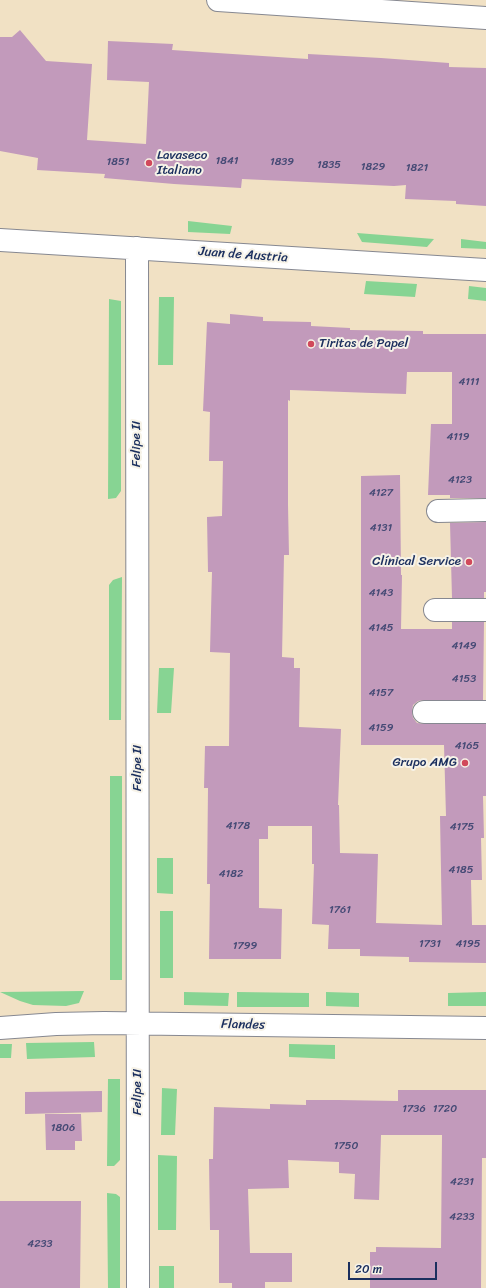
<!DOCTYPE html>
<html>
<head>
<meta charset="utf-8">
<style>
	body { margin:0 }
	#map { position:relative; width:486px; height:1288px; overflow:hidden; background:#f1e1c4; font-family:Sriracha,sans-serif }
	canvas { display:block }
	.scale { position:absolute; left:348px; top:1262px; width:89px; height:18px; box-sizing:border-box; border:2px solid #1b2f5e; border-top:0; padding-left:5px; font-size:12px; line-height:14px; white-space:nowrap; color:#1b2f5e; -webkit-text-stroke:3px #f7f3e8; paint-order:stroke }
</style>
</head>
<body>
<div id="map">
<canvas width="486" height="1288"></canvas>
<div class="scale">20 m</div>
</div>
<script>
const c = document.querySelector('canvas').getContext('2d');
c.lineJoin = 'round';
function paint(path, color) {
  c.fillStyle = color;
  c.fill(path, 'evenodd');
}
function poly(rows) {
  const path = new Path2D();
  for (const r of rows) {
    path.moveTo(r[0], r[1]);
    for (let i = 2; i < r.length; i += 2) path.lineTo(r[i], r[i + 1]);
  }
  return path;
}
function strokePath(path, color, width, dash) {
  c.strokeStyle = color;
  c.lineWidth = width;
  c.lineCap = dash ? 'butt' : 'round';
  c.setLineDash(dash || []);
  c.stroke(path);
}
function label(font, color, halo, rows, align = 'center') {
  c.font = font + ' Sriracha,sans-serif';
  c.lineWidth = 4;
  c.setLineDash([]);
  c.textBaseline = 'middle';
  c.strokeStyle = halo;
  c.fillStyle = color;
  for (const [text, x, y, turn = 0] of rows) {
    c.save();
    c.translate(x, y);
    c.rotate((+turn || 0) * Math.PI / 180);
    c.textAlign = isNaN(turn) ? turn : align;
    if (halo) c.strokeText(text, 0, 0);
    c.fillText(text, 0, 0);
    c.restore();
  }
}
const green = poly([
	[188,221,232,226,230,234,188,232],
	[357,233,434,239,427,247,362,242],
	[461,239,486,242,486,249,461,248],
	[366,281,417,284,415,297,364,294],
	[469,286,486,288,486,301,468,299],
	[159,297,174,297,173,365,158,365],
	[109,299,121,301,121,491,116,498,108,499],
	[122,577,121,720,109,720,109,585,113,580],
	[159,668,174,668,171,713,157,713],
	[110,776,122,776,122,980,110,980],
	[157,858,173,858,173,894,157,893],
	[160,911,173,911,173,978,160,978],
	[84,991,79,1003,66,1006,33,1005,20,1001,0,992],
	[184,992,229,993,228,1006,184,1005],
	[237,992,309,993,309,1007,237,1007],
	[326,992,359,993,359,1007,326,1006],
	[486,992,486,1006,448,1006,448,993],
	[94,1042,95,1057,27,1059,26,1043],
	[0,1044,12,1044,11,1058,0,1058],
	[289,1044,335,1045,335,1059,289,1057],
	[108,1079,120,1079,120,1160,114,1166,107,1166],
	[162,1088,177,1089,175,1135,161,1135],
	[158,1155,177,1156,176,1230,158,1230],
	[107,1193,116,1194,120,1197,120,1288,108,1288],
	[159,1266,174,1266,174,1288,159,1288]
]);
const building = poly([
	[20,30,46,61,92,64,87,140,146,144,149,82,107,80,108,41,173,44,172,50,308,59,308,54,381,58,449,63,449,67,486,68,486,206,456,204,456,201,405,199,406,185,394,186,242,179,241,188,174,184,104,178,105,174,37,170,38,158,0,151,0,37,12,37],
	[230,314,263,317,263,321,311,322,311,326,350,328,350,330,423,331,423,334,486,334,486,498,450,498,450,495,428,495,431,424,452,424,452,372,407,372,406,394,372,393,290,390,290,401,288,400,288,505,289,555,284,555,282,657,294,658,294,668,300,668,299,727,341,729,338,805,339,805,340,853,378,854,376,923,442,925,440,816,446,816,444,745,361,745,361,476,400,475,401,575,402,575,401,629,452,629,452,622,484,622,483,700,424,700,418,701,413,705,412,712,413,718,417,723,424,724,486,724,486,796,483,796,484,838,481,838,482,880,471,880,472,925,486,925,486,963,409,962,409,957,360,956,360,949,328,949,329,925,312,924,314,864,312,864,312,826,268,826,268,839,259,839,259,908,282,909,281,959,209,959,210,884,207,884,208,788,204,788,205,746,229,746,230,653,210,652,212,572,208,572,207,517,222,516,223,461,209,461,210,412,203,411,207,322,230,324],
	[486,522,486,592,484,592,484,598,452,598,450,523],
	[398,1090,486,1090,486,1158,482,1158,481,1288,370,1288,370,1252,376,1252,376,1247,441,1248,442,1135,381,1135,379,1200,354,1199,355,1174,339,1173,339,1162,288,1160,289,1188,248,1189,250,1253,292,1253,292,1282,265,1282,265,1288,232,1288,232,1283,219,1283,219,1230,210,1230,209,1159,213,1159,214,1107,270,1109,270,1104,306,1105,306,1100,338,1100,398,1101],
	[102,1091,102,1112,25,1114,25,1092],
	[45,1114,81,1114,82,1141,75,1141,75,1150,46,1150],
	[0,1201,81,1201,80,1288,0,1288]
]);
const minor = poly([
	[218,0,486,18],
	[0,240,486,270],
	[137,248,138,1288],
	[438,511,486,510],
	[435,610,486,610],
	[424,712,486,712],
	[0,1028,56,1024,104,1023,486,1028]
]);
const markers = [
	[149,163,4,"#d1495b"],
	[311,344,4,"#d1495b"],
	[469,562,4,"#d1495b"],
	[465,763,4,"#d1495b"]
];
const numberNames = [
	["1841",227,161],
	["1851",118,162],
	["1839",282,162],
	["1835",329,165],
	["1829",373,167],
	["1821",417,168],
	["4111",469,382],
	["4119",458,437],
	["4123",460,480],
	["4127",381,493],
	["4131",381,528],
	["4143",381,593],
	["4145",381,628],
	["4149",464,646],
	["4153",464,679],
	["4157",381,693],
	["4159",381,728],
	["4165",467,746],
	["4178",238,826],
	["4175",462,827],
	["4185",461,870],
	["4182",231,874],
	["1761",340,910],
	["1731",430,944],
	["4195",468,944],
	["1799",245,946],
	["1736",414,1109],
	["1720",445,1109],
	["1806",63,1128],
	["1750",346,1146],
	["4231",462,1182],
	["4233",462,1217],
	["4233",40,1244]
];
const poiNames = [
	["Lavaseco",157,156],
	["Italiano",157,171],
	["Tiritas de Papel",319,344],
	["Clínical Service",461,562,"right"],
	["Grupo AMG",457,763,"right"]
];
const streetNames = [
	["Juan de Austria",243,255,4],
	["Felipe II",137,444,-90],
	["Felipe II",138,768,-90],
	["Flandes",243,1025,1],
	["Felipe II",138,1092,-90]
];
paint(green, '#87d493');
paint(building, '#c29abb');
strokePath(minor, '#868891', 24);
strokePath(minor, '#fff', 22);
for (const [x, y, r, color] of markers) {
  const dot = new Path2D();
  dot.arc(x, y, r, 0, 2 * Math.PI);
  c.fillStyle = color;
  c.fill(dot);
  strokePath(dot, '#f7f3e8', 1.5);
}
label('11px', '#454a75', null, numberNames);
label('13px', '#1b2f5e', '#f7f3e8', poiNames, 'left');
label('13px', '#1b2f5e', '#f7f3e8', streetNames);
</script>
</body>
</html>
